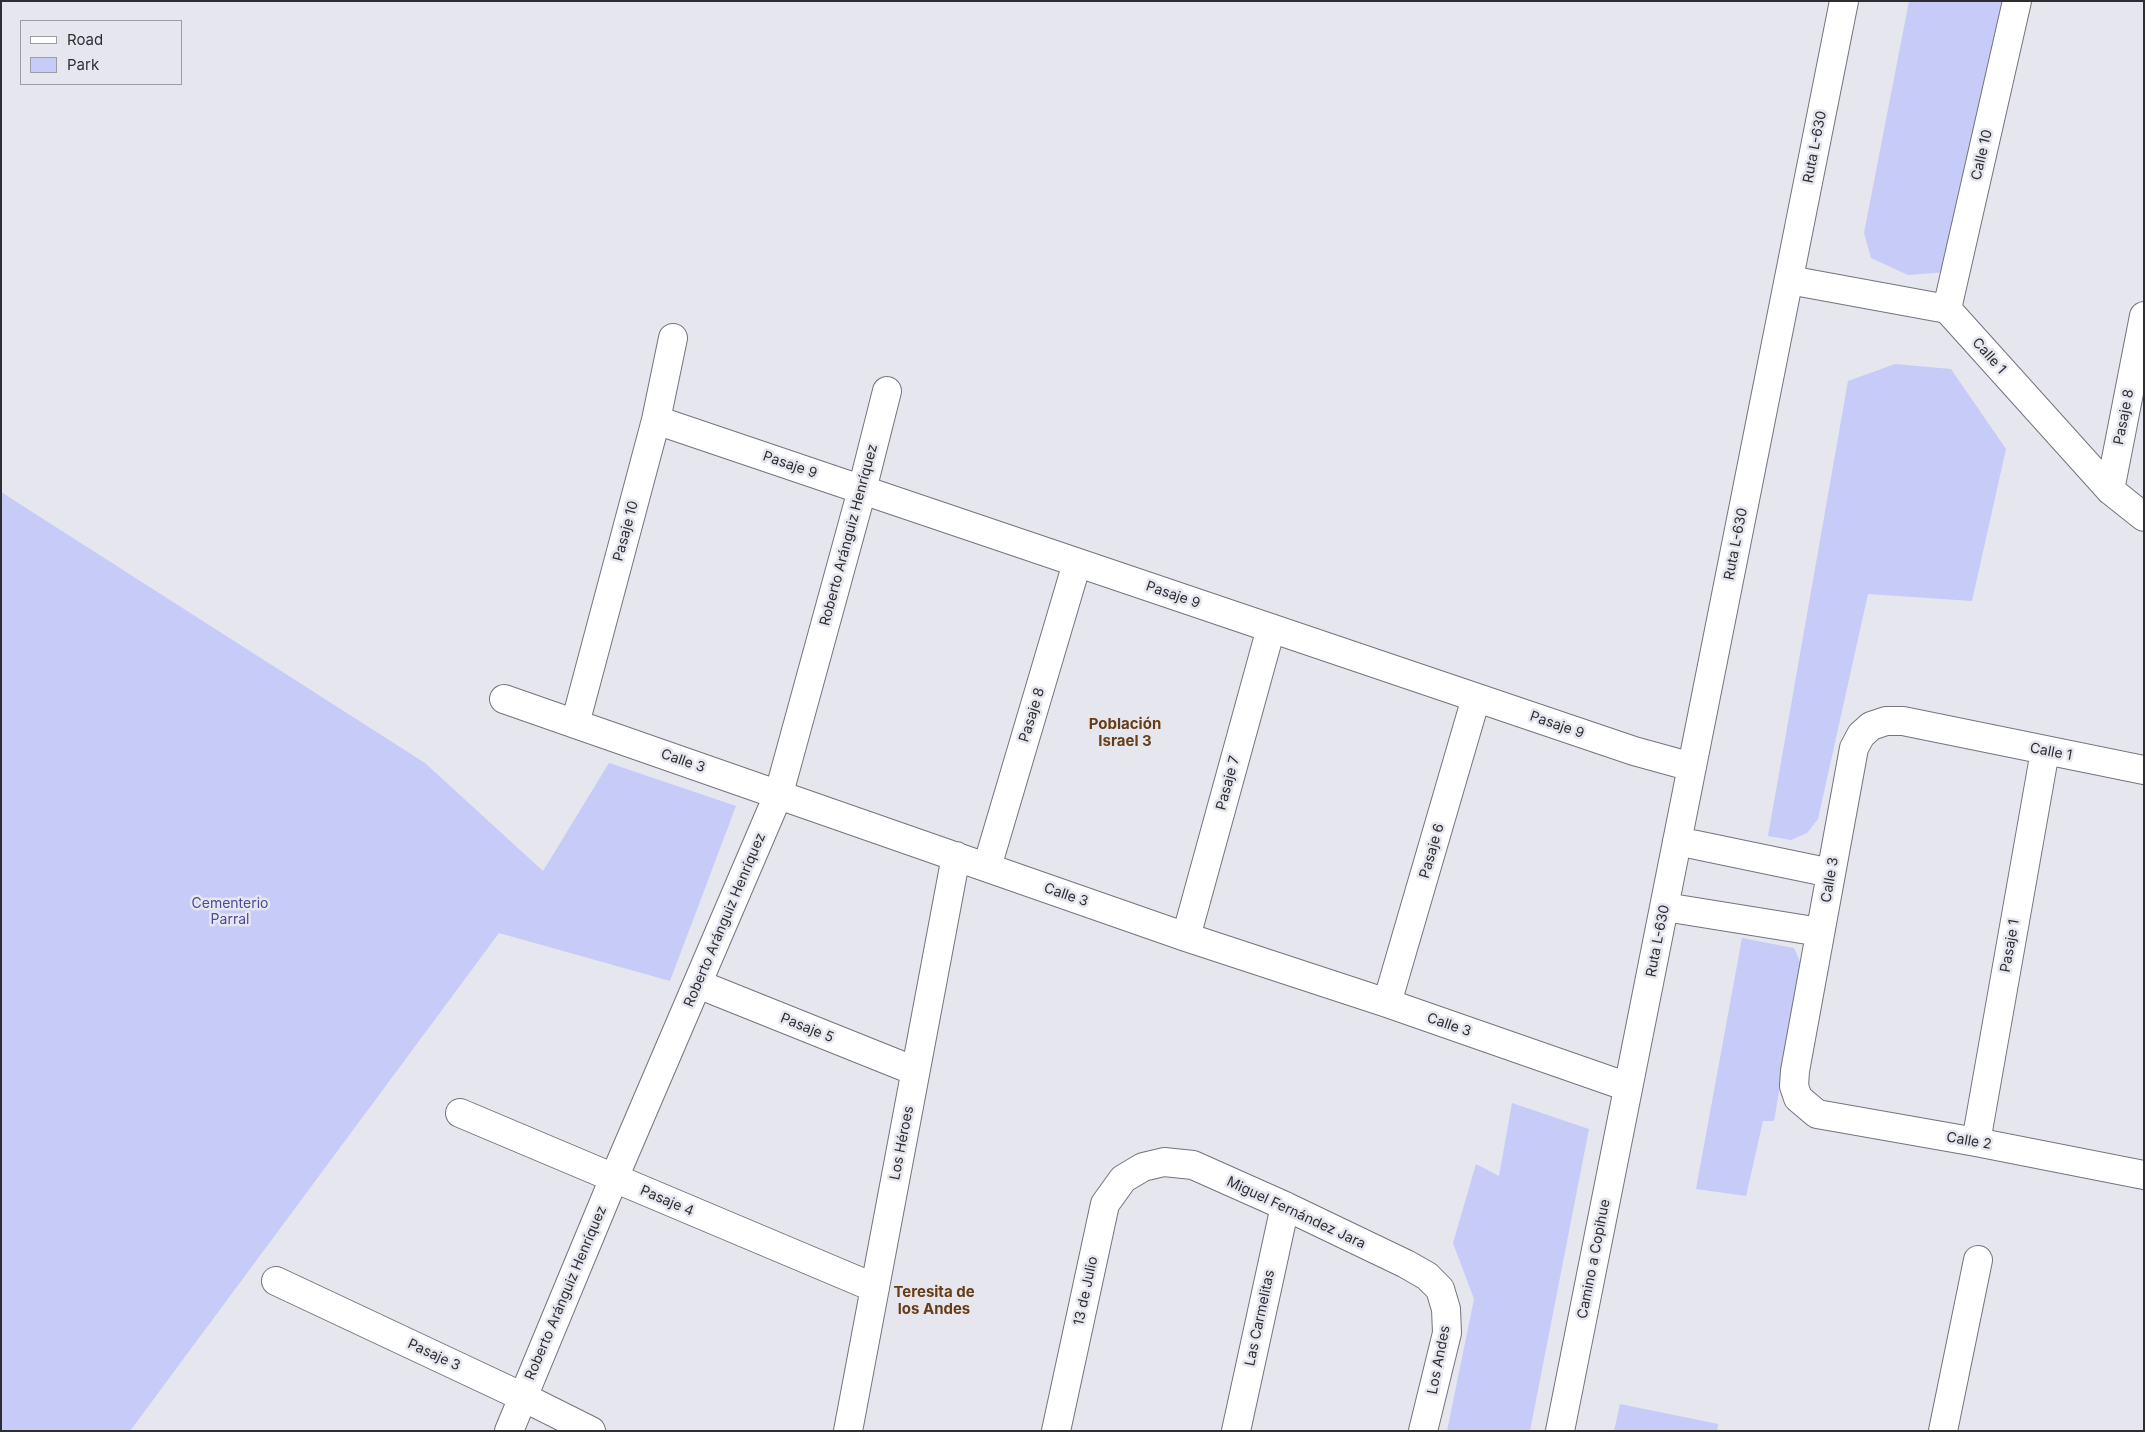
<!DOCTYPE html>
<html>
<head>
<meta charset="utf-8">
<style>
	body { margin:0 }
	#map { position:relative; width:2145px; height:1432px; overflow:hidden; background:#e6e6ef; font-family:Inter,sans-serif }
	canvas { display:block }
	.frame { position:absolute; inset:0; border:2px solid #2d2e31; pointer-events:none }
	.legend { position:absolute; left:20px; top:20px; width:162px; height:65px; box-sizing:border-box; background:#e6e6ef; border:1px solid #9c9ca3; margin:0; padding:6px 9px; list-style:none; font-size:15px; color:#2d2e31 }
	.legend li { display:flex; align-items:center; gap:10px; height:25px }
	.legend b { width:25px; border:1px solid #9c9ca3 }
</style>
</head>
<body>
<div id="map">
<canvas width="2145" height="1432"></canvas>
<div class="frame"></div>
<ul class="legend">
<li><b style="height:6px;background:#fff"></b>Road</li>
<li><b style="height:14px;background:#c7cbf8"></b>Park</li>
</ul>
</div>
<script>
const c = document.querySelector('canvas').getContext('2d');
c.lineJoin = 'round';
function paint(path, color) {
  c.fillStyle = color;
  c.fill(path, 'evenodd');
}
function poly(rows) {
  const path = new Path2D();
  for (const r of rows) {
    path.moveTo(r[0], r[1]);
    for (let i = 2; i < r.length; i += 2) path.lineTo(r[i], r[i + 1]);
  }
  return path;
}
function strokePath(path, color, width, dash) {
  c.strokeStyle = color;
  c.lineWidth = width;
  c.lineCap = dash ? 'butt' : 'round';
  c.setLineDash(dash || []);
  c.stroke(path);
}
function label(font, color, halo, rows, align = 'center') {
  c.font = font + ' Inter,sans-serif';
  c.lineWidth = 5;
  c.setLineDash([]);
  c.textBaseline = 'middle';
  c.strokeStyle = halo;
  c.fillStyle = color;
  for (const [text, x, y, turn = 0] of rows) {
    c.save();
    c.translate(x, y);
    c.rotate((+turn || 0) * Math.PI / 180);
    c.textAlign = isNaN(turn) ? turn : align;
    if (halo) c.strokeText(text, 0, 0);
    c.fillText(text, 0, 0);
    c.restore();
  }
}
const green = poly([
	[1909,1,2006,1,1947,272,1908,275,1871,258,1864,233],
	[1895,364,1951,369,2006,449,1972,601,1868,594,1818,819,1807,833,1791,840,1768,836,1848,381],
	[1,492,425,763,543,871,609,763,736,806,670,981,499,933,130,1431,1,1431],
	[1742,938,1794,948,1801,964,1774,1121,1763,1121,1746,1196,1696,1189],
	[1512,1103,1589,1129,1530,1431,1447,1431,1474,1299,1453,1243,1476,1164,1499,1176],
	[1620,1404,1718,1424,1717,1431,1614,1431]
]);
const minor = poly([
	[1789,280,1947,309,2110,490,2144,517],
	[1947,309,2017,1],
	[656,420,1634,751,1692,767],
	[2110,490,2144,316],
	[504,699,1186,937,1387,1003,1628,1087],
	[575,724,656,420,673,338],
	[2144,770,1903,721,1886,721,1871,726,1861,735,1854,748,1795,1071,1794,1086,1798,1098,1817,1114,1976,1142,2144,1175],
	[1677,841,1831,873],
	[987,867,1077,563],
	[1665,907,1820,932],
	[1186,937,1271,628],
	[698,984,915,1071],
	[1387,1003,1476,698],
	[460,1113,875,1288],
	[1976,1142,2045,751],
	[276,1281,523,1397,591,1431],
	[509,1431,614,1178,779,793,862,490,887,391],
	[848,1431,956,856],
	[1056,1431,1105,1204,1123,1179,1143,1167,1164,1162,1193,1165,1285,1206,1406,1264,1427,1276,1440,1289,1446,1309,1447,1333,1423,1431],
	[1236,1431,1285,1206],
	[1560,1431,1844,1],
	[1943,1431,1978,1260]
]);
const streetNames = [
	["Ruta L-630",1815,147,-79],
	["Calle 10",1982,155,-77],
	["Calle 1",1989,356,48],
	["Pasaje 8",2124,417,-79],
	["Pasaje 9",790,465,19],
	["Pasaje 10",626,531,-75],
	["Roberto Aránguiz Henríquez",849,535,-75],
	["Ruta L-630",1736,544,-79],
	["Pasaje 9",1173,595,19],
	["Pasaje 8",1032,715,-73],
	["Pasaje 9",1557,725,19],
	["Calle 1",2051,752,11],
	["Calle 3",683,761,19],
	["Pasaje 7",1228,783,-75],
	["Pasaje 6",1432,851,-74],
	["Calle 3",1830,880,-80],
	["Calle 3",1066,895,19],
	["Roberto Aránguiz Henríquez",725,920,-67],
	["Ruta L-630",1658,941,-79],
	["Pasaje 1",2010,946,-80],
	["Calle 3",1449,1025,19],
	["Pasaje 5",807,1028,22],
	["Calle 2",1969,1141,10],
	["Los Héroes",902,1143,-79],
	["Pasaje 4",667,1201,23],
	["Miguel Fernández Jara",1296,1213,25],
	["Camino a Copihue",1594,1259,-79],
	["13 de Julio",1086,1291,-78],
	["Roberto Aránguiz Henríquez",566,1293,-67],
	["Las Carmelitas",1260,1318,-78],
	["Pasaje 3",434,1355,25],
	["Los Andes",1439,1360,-79]
];
const parkNames = [
	["Cementerio",230,904],
	["Parral",230,920]
];
const neighbourhoodNames = [
	["Población",1125,724],
	["Israel 3",1125,741],
	["Teresita de",934,1292],
	["los Andes",934,1309]
];
paint(green, '#c7cbf8');
strokePath(minor, '#73747c', 30);
strokePath(minor, '#fff', 28);
label('14px', '#2d2e31', '#e6e6ef', streetNames);
label('14px', '#4c4998', '#e6e6ef', parkNames);
label('bold 15px', '#683d15', '#e6e6ef', neighbourhoodNames);
</script>
</body>
</html>
